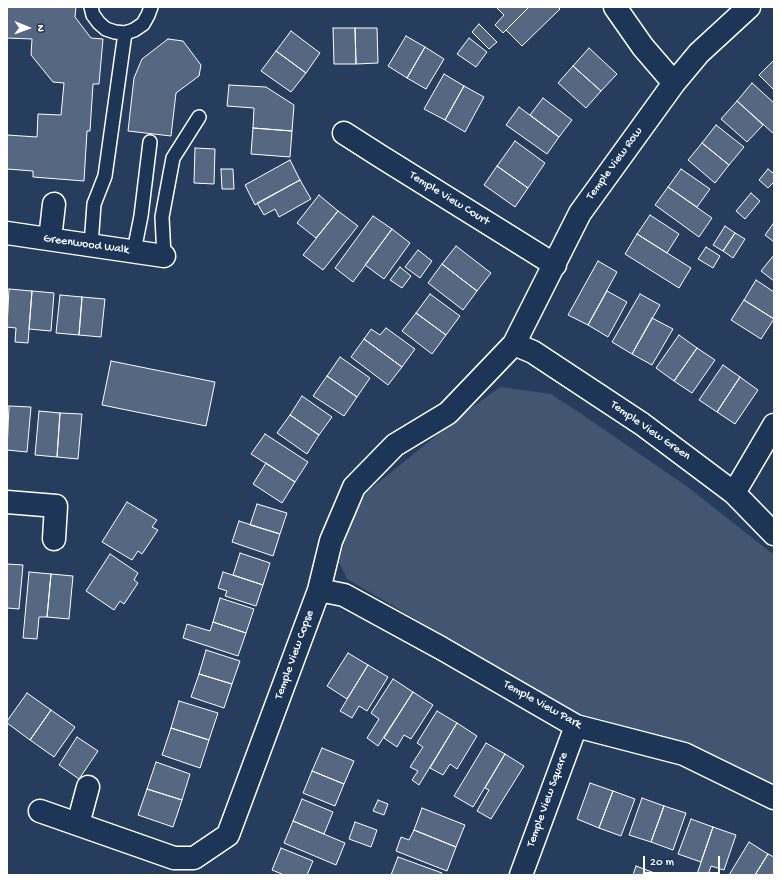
<!DOCTYPE html>
<html>
<head>
<meta charset="utf-8">
<style>
	body { margin:0 }
	#map { position:relative; width:781px; height:882px; overflow:hidden; background:#263d5e; font-family:"Gochi Hand",sans-serif }
	canvas { display:block }
	.frame { position:absolute; inset:0; border:8px solid #fff; pointer-events:none }
	.north { position:absolute; left:8px; top:8px; width:40px; height:40px; -webkit-text-stroke:3px #1d3557; paint-order:stroke; rotate:91deg; font-size:11px; font-weight:700; line-height:16px; text-align:center; color:#fff }
	.north::after { content:''; display:block; margin:auto; width:14px; height:18px; background:#fff; clip-path:polygon(50% 0,100% 100%,50% 72%,0 100%) }
	.scale { position:absolute; left:643px; top:856px; width:77px; height:18px; box-sizing:border-box; border:2px solid #fff; border-top:0; padding-left:5px; font-size:12px; line-height:14px; white-space:nowrap; color:#fff; -webkit-text-stroke:3px #1d3557; paint-order:stroke }
</style>
</head>
<body>
<div id="map">
<canvas width="781" height="882"></canvas>
<div class="frame"></div>
<div class="north">N</div>
<div class="scale">20 m</div>
</div>
<script>
const c = document.querySelector('canvas').getContext('2d');
c.lineJoin = 'round';
function paint(path, color) {
  c.fillStyle = color;
  c.fill(path, 'evenodd');
}
function poly(rows) {
  const path = new Path2D();
  for (const r of rows) {
    path.moveTo(r[0], r[1]);
    for (let i = 2; i < r.length; i += 2) path.lineTo(r[i], r[i + 1]);
  }
  return path;
}
function strokePath(path, color, width, dash) {
  c.strokeStyle = color;
  c.lineWidth = width;
  c.lineCap = dash ? 'butt' : 'round';
  c.setLineDash(dash || []);
  c.stroke(path);
}
function label(font, color, halo, rows, align = 'center') {
  c.font = font + ' "Gochi Hand",sans-serif';
  c.lineWidth = 3;
  c.setLineDash([]);
  c.textBaseline = 'middle';
  c.strokeStyle = halo;
  c.fillStyle = color;
  for (const [text, x, y, turn = 0] of rows) {
    c.save();
    c.translate(x, y);
    c.rotate((+turn || 0) * Math.PI / 180);
    c.textAlign = isNaN(turn) ? turn : align;
    if (halo) c.strokeText(text, 0, 0);
    c.fillText(text, 0, 0);
    c.restore();
  }
}
const green = poly([
	[500,387,551,394,583,415,689,488,774,555,774,786,710,755,608,721,563,709,531,690,441,634,347,579,339,562,352,514,368,491,459,417]
]);
const building = poly([
	[7,7,76,7,75,17,91,38,103,39,99,84,93,84,90,131,87,131,84,181,33,177,33,171,7,169,7,135,37,137,38,114,61,115,64,83,53,82,31,55,32,39,7,38,7,7],
	[496,7,529,7,503,33,495,25,504,15,496,7],
	[529,7,558,7,560,9,522,46,506,30,529,7],
	[479,24,497,42,489,49,472,32,479,24],
	[333,28,355,28,356,64,334,64,333,28],
	[355,28,377,28,378,63,356,64,355,28],
	[291,31,320,53,306,73,276,51,291,31],
	[406,36,425,47,407,78,388,66,406,36],
	[469,38,487,52,476,67,457,54,469,38],
	[168,39,183,41,201,65,199,76,176,93,171,136,128,131,134,78,142,59,168,39],
	[425,47,444,59,426,89,407,78,425,47],
	[589,48,617,74,601,91,573,66,589,48],
	[276,51,306,73,291,92,261,71,276,51],
	[774,60,774,90,759,75,774,60],
	[573,66,601,91,586,108,558,83,573,66],
	[444,74,464,86,445,120,424,109,444,74],
	[752,83,774,103,774,134,737,101,752,83],
	[229,85,266,87,294,105,292,131,253,128,254,108,227,106,229,85],
	[464,86,484,97,465,132,445,120,464,86],
	[543,98,572,120,559,137,530,115,543,98],
	[737,101,763,125,747,142,721,119,737,101],
	[519,107,559,137,547,154,506,125,519,107],
	[716,125,744,147,729,165,702,143,716,125],
	[253,128,292,131,290,157,251,154,253,128],
	[515,141,545,163,528,188,497,166,515,141],
	[702,143,729,165,715,183,688,160,702,143],
	[195,148,215,149,214,184,194,183,195,148],
	[290,160,300,180,255,205,245,185,290,160],
	[497,166,528,188,515,207,484,185,497,166],
	[221,169,233,169,234,189,222,189,221,169],
	[681,169,710,189,697,207,668,187,681,169],
	[768,169,774,174,774,182,768,188,759,180,768,169],
	[300,180,311,199,279,217,275,209,264,215,257,203,300,180],
	[668,187,712,218,699,237,655,205,668,187],
	[751,193,760,201,745,219,736,211,751,193],
	[319,195,338,211,316,238,297,223,319,195],
	[338,211,358,226,323,270,303,255,338,211],
	[650,215,679,234,667,253,637,234,650,215],
	[373,216,392,229,353,282,335,268,373,216],
	[773,224,774,225,774,242,765,235,773,224],
	[725,226,735,233,723,251,713,245,725,226],
	[392,229,410,243,384,279,365,265,392,229],
	[735,233,745,239,733,258,723,251,735,233],
	[637,234,691,268,679,288,625,254,637,234],
	[456,246,491,273,477,291,442,264,456,246],
	[706,247,720,256,713,268,698,259,706,247],
	[418,250,432,261,420,278,405,267,418,250],
	[774,255,774,281,761,271,774,255],
	[598,261,617,272,588,325,568,315,598,261],
	[442,264,477,291,463,310,428,283,442,264],
	[400,267,411,276,402,288,390,280,400,267],
	[756,280,774,292,774,319,744,300,756,280],
	[9,289,32,291,28,343,15,342,16,328,7,327,9,289],
	[32,291,54,293,51,331,29,329,32,291],
	[607,291,627,302,608,337,588,325,607,291],
	[430,294,460,316,446,335,416,313,430,294],
	[640,294,660,305,632,354,612,342,640,294],
	[60,295,82,297,79,335,56,333,60,295],
	[82,297,105,299,101,337,79,335,82,297],
	[744,300,774,319,761,339,731,320,744,300],
	[416,313,446,335,432,354,402,331,416,313],
	[652,318,673,329,652,365,632,354,652,318],
	[386,328,415,349,402,367,364,339,371,329,380,335,386,328],
	[679,335,697,348,674,381,656,368,679,335],
	[364,339,402,367,388,385,351,357,364,339],
	[697,348,715,360,692,393,674,381,697,348],
	[340,357,370,378,357,397,327,376,340,357],
	[111,361,215,382,206,426,102,405,111,361],
	[723,365,740,377,717,412,699,400,723,365],
	[327,376,357,397,344,416,313,396,327,376],
	[740,377,758,390,735,424,717,412,740,377],
	[302,396,332,417,319,435,290,415,302,396],
	[9,406,31,407,27,452,7,450,9,406],
	[39,411,60,413,57,457,35,455,39,411],
	[60,413,82,414,78,459,57,457,60,413],
	[290,415,319,435,307,454,277,433,290,415],
	[265,434,308,462,295,482,251,454,265,434],
	[266,463,295,482,282,503,253,484,266,463],
	[127,502,157,520,152,527,158,530,142,554,138,551,132,560,102,542,127,502],
	[257,504,287,513,280,534,250,525,257,504],
	[239,521,280,534,273,556,232,542,239,521],
	[240,553,270,563,263,585,233,575,240,553],
	[110,554,138,573,134,580,138,583,124,604,120,601,114,610,86,591,110,554],
	[7,564,23,565,19,609,7,608,7,564],
	[29,572,51,574,47,617,39,617,37,639,23,638,29,572],
	[223,572,263,585,256,606,225,596,227,591,218,588,223,572],
	[51,574,73,576,69,619,47,617,51,574],
	[220,598,254,609,246,633,213,622,220,598],
	[213,622,246,633,238,656,183,638,187,624,210,631,213,622],
	[206,650,240,661,232,684,199,674,206,650],
	[348,653,368,665,347,699,327,686,348,653],
	[368,665,388,677,367,711,359,706,352,718,340,711,368,665],
	[199,674,232,684,224,708,191,697,199,674],
	[393,679,413,692,378,746,367,738,379,719,371,713,393,679],
	[413,692,433,705,411,739,404,735,397,747,384,738,413,692],
	[27,693,51,710,30,740,7,723,7,721,27,693],
	[179,701,218,713,209,740,171,728,179,701],
	[51,710,75,727,54,757,30,740,51,710],
	[437,711,457,723,419,785,412,780,418,771,410,767,423,747,417,743,437,711],
	[457,723,477,736,457,769,450,764,443,775,430,768,457,723],
	[171,728,209,740,200,768,162,755,171,728],
	[77,737,98,751,79,779,59,765,77,737],
	[486,743,505,754,473,807,454,796,486,743],
	[322,748,354,761,344,784,312,771,322,748],
	[505,754,524,766,491,819,477,811,489,790,485,788,505,754],
	[156,762,190,774,182,800,147,789,156,762],
	[312,771,344,784,335,806,303,793,312,771],
	[590,783,613,791,599,828,577,819,590,783],
	[147,789,182,800,173,827,138,815,147,789],
	[613,791,635,799,621,836,599,828,613,791],
	[642,798,664,806,651,842,629,835,642,798],
	[302,799,333,812,324,834,293,821,302,799],
	[378,800,388,804,384,815,373,811,378,800],
	[664,806,686,813,673,850,651,842,664,806],
	[422,808,465,825,456,847,414,830,422,808],
	[691,819,713,827,701,862,678,854,691,819],
	[293,821,345,843,336,865,284,843,293,821],
	[355,822,377,830,371,847,349,839,355,822],
	[713,827,736,835,724,870,711,866,708,875,701,875,697,874,713,827],
	[414,830,456,847,447,871,396,851,401,837,409,840,414,830],
	[749,842,768,854,755,875,729,875,749,842],
	[281,848,313,861,307,875,284,875,272,870,281,848],
	[768,854,774,857,774,875,755,875,768,854],
	[398,857,442,873,441,875,391,875,398,857],
	[636,866,660,875,633,875,636,866]
]);
const service = poly([
	[91,7,93,15,99,23,106,29,115,32,125,33,134,30,143,24,148,15,151,7],
	[91,245,94,204,105,176,125,33],
	[134,251,141,216,150,142],
	[164,256,162,217,173,158,199,117]
]);
const minor = poly([
	[615,7,643,47,674,83],
	[344,133,380,156,555,265],
	[7,233,164,256],
	[50,239,54,204],
	[514,344,533,352,642,424,734,493,774,534],
	[734,493,774,425],
	[7,502,56,506,54,539],
	[319,590,344,595,441,648,576,726,684,754,774,798],
	[40,811,174,858,194,858,228,835,319,590,331,541,354,487,395,445,448,413,514,344,580,213,674,83,699,53,749,7],
	[78,824,88,787],
	[521,875,576,726]
]);
const streetNames = [
	["Temple View Row",615,164,-54],
	["Temple View Court",449,199,32],
	["Greenwood Walk",86,245,8],
	["Temple View Green",650,431,35],
	["Temple View Copse",295,655,-70],
	["Temple View Park",542,705,29],
	["Temple View Square",548,800,-70]
];
paint(green, '#425672');
paint(building, '#556781');
strokePath(building, '#fff', 1);
strokePath(service, '#fff', 16);
strokePath(minor, '#fff', 25);
strokePath(service, '#1d3557', 13);
strokePath(minor, '#1d3557', 22);
label('12px', '#fff', '#1d3557', streetNames);
</script>
</body>
</html>
